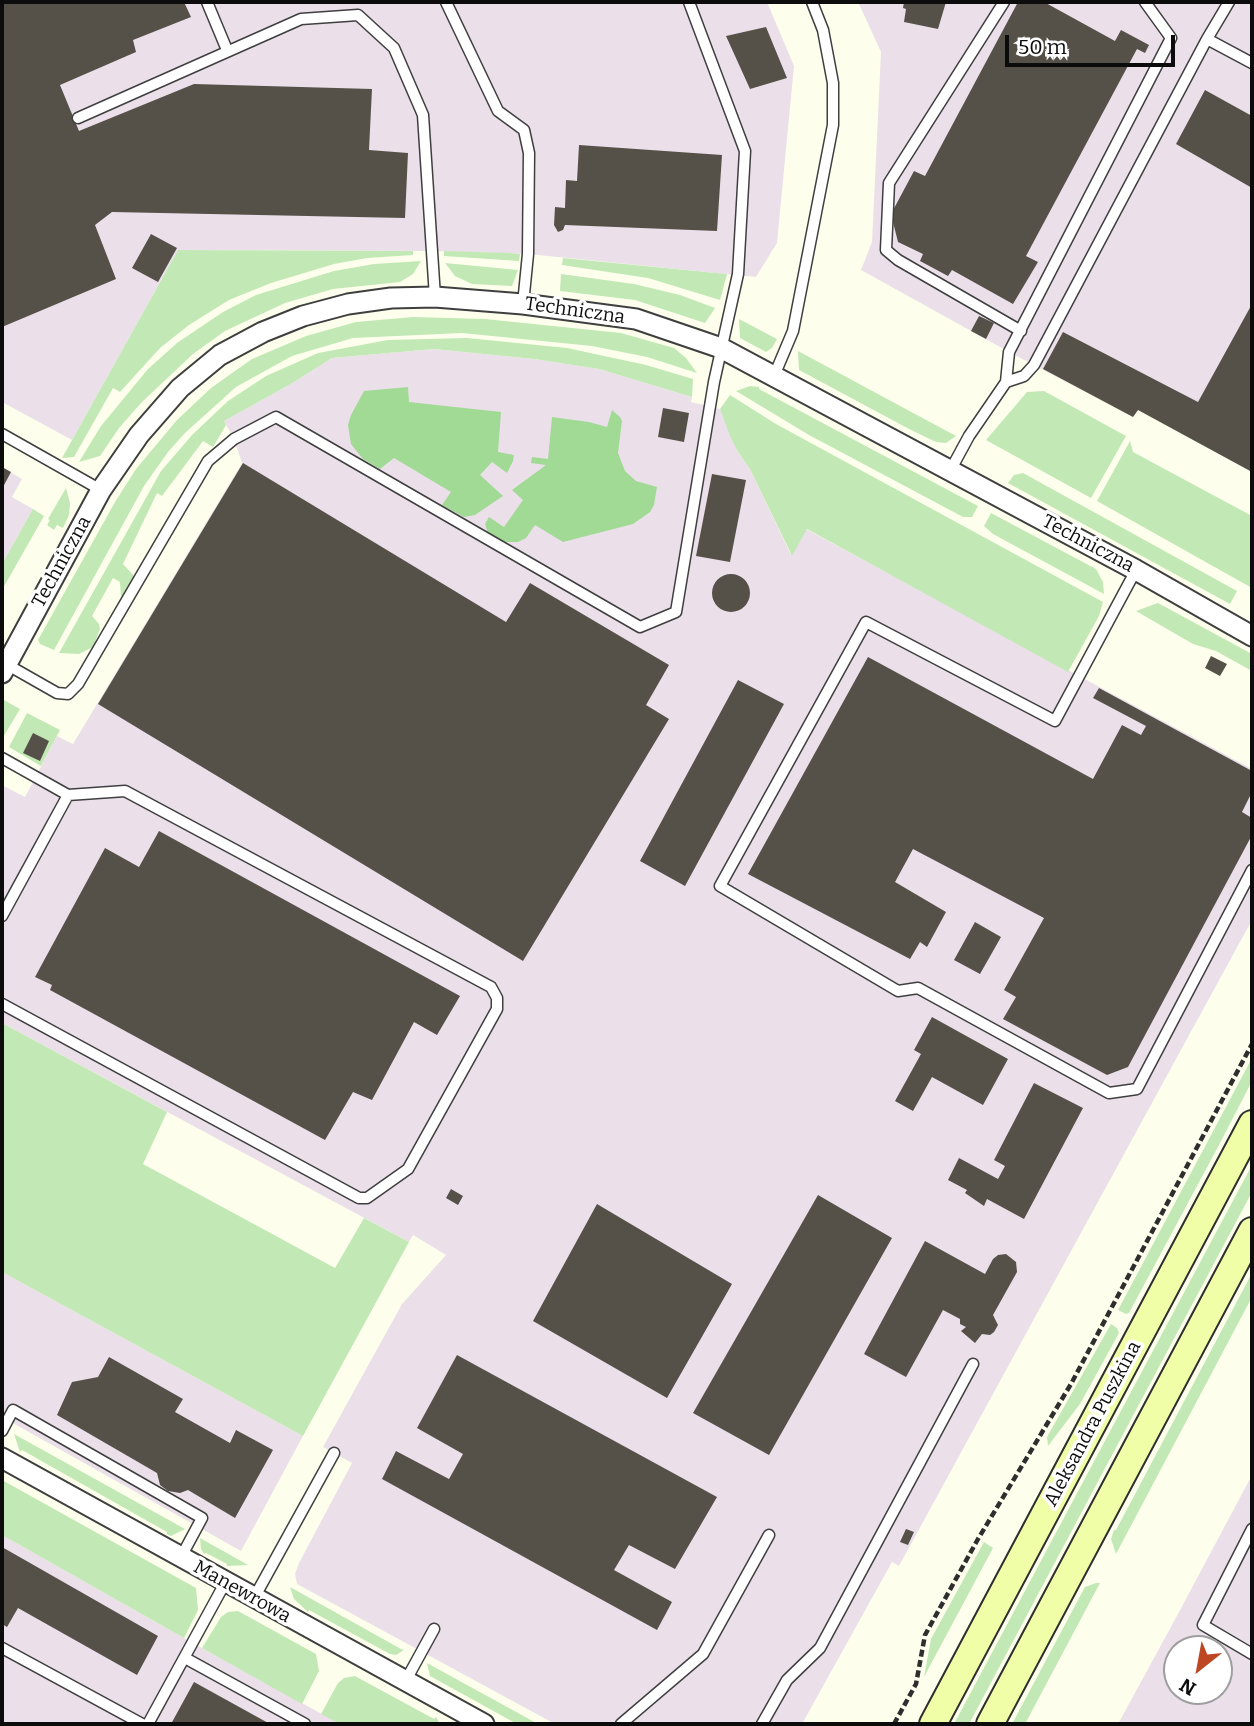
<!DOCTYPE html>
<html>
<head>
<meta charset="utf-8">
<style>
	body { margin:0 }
	#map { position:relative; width:1254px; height:1726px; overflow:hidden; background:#fdffec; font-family:Bitter,serif }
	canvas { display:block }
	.frame { position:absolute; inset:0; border:4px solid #0c0c0c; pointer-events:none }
	.north { position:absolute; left:1163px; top:1635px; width:70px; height:70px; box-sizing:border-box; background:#fff; border:2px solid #9e9e9e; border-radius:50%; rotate:211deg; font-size:19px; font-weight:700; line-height:28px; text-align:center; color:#0c0c0c }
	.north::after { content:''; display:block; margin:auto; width:24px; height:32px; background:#be4723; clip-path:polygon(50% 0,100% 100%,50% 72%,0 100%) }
	.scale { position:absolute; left:1005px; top:35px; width:170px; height:32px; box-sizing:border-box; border:4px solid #0c0c0c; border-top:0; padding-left:9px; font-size:21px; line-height:24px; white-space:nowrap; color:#0c0c0c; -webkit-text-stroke:5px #fff; paint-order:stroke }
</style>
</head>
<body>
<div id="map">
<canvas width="1254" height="1726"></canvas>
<div class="frame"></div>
<div class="north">N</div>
<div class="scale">50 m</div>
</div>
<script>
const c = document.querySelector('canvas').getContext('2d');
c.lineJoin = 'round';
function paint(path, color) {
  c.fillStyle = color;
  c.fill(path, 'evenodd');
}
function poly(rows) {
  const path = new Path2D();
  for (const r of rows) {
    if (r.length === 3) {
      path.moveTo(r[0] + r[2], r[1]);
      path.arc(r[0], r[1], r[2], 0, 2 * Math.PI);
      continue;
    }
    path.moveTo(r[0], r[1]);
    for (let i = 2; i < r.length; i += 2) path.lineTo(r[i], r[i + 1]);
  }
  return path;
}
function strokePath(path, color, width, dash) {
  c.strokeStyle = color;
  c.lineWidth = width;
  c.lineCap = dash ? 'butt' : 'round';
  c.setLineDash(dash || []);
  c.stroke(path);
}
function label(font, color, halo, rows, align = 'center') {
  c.font = font + ' Bitter,serif';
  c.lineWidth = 7;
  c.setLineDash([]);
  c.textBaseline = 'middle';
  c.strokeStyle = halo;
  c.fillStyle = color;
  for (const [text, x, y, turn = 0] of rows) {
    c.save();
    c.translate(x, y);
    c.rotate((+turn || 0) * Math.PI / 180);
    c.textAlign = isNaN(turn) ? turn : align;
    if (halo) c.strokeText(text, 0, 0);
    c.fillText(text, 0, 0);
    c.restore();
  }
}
const industrial = poly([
	[2,2,767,2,794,66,777,243,756,277,528,254,433,251,178,250,72,440,2,402],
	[858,2,1252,2,1252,472,1138,410,1133,417,1009,352,861,270,872,242,881,52],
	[434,349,534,359,599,369,692,397,691,402,720,409,738,452,750,469,791,555,806,529,1252,769,1252,920,899,1566,892,1562,802,1724,555,1724,297,1584,295,1574,299,1563,352,1463,323,1447,402,1304,446,1255,413,1235,409,1242,2,1023,2,785,25,797,57,736,73,744,242,463,234,439,224,421,289,385,332,358],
	[2,467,22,479,12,497,33,509,2,564],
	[2,1272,303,1436,241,1551,2,1417],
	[1252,1475,1252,1724,1118,1724,1179,1612],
	[1177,1649,1219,1649,1219,1691,1177,1691],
	[2,1535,184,1638,340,1724,2,1724]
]);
const green = poly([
	[178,250,413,251,413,255,367,258,334,264,271,283,229,300,189,325,160,348,120,392,113,388,74,457,62,458],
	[444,251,510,253,520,254,519,261,444,256],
	[563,258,727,274,720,300,648,278,562,265],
	[421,261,413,274,400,282,333,289,285,303,225,331,193,354,142,402,119,428,100,456,79,462,101,426,148,369,177,343,223,312,256,295,334,271,374,264],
	[445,263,518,270,512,286,472,284,455,276],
	[561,274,634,284,680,295,715,308,705,323,635,300,560,291],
	[413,317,485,319,621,333,674,348,686,358,697,373,647,357,592,346,462,333,353,338,292,356,236,387,185,433,168,452,144,486,54,650,40,644,38,640,115,502,136,469,177,420,211,388,252,359,306,336,356,322],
	[739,319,777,339,772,348,766,352,740,338],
	[467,338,567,348,646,365,693,379,692,397,599,369,534,359,434,349,332,358,289,385,224,421,226,425,213,447,203,441,162,496,157,493,123,564,134,576,121,598,120,582,113,578,92,616,99,624,100,629,93,647,79,654,59,653,161,471,193,434,228,401,266,376,318,353,388,340],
	[798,351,956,436,946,443,936,442,909,429,799,370],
	[750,386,759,387,759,389,978,506,972,517,963,517,809,435,736,391],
	[1044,391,1126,436,1091,498,986,440,1027,392],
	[730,395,776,424,1103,602,1099,616,1068,672,807,529,792,556,750,469,738,452,730,436,720,409],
	[1130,441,1133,452,1252,516,1252,588,1097,501],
	[1023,473,1237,591,1230,604,1008,483,1014,475],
	[66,488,70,503,69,515,63,528,57,525,54,530,47,525,50,520,48,519],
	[33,509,44,516,2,590,2,564],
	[991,513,1096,569,1103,582,1104,594,993,534,984,526],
	[1158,603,1252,654,1252,671,1216,651,1193,644,1136,611],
	[4,700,20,709,2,739,2,705],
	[27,713,60,730,41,766,9,747],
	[2,1023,167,1112,143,1164,335,1268,364,1218,409,1242,303,1436,2,1272],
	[1252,1058,1252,1081,1219,1145,1129,1313,1126,1314,1118,1310],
	[1252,1165,1252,1192,969,1724,954,1724],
	[1252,1273,1252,1297,1116,1554,1111,1539,1114,1530,1116,1530],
	[1111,1324,1117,1328,1119,1333,1080,1404,1048,1446,1047,1437],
	[14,1434,185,1529,171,1536,167,1534,167,1532,22,1450,20,1452],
	[2,1480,196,1588,198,1610,184,1638,2,1535],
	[200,1538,248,1565,227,1566,227,1564,206,1553,204,1554,201,1549],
	[984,1542,993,1548,924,1677,931,1639],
	[1096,1583,1100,1583,1025,1724,1012,1724,1085,1587],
	[290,1587,401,1649,404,1650,396,1655,390,1654,309,1610,308,1612,294,1599],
	[238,1611,316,1654,319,1671,302,1704,202,1648,221,1617,228,1612],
	[427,1663,538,1724,517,1724,430,1676],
	[355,1676,434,1719,436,1717,440,1724,340,1724,321,1714,338,1683,344,1678]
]);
const forest = poly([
	[408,387,409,402,501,412,498,452,514,455,513,461,507,473,492,462,480,475,503,496,475,515,464,517,442,505,451,492,394,458,380,469,363,459,351,444,348,425,351,415,364,391],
	[612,410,620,417,622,421,618,453,625,471,636,481,657,487,654,505,650,512,633,524,563,542,535,525,526,538,518,542,504,542,488,533,485,524,489,517,504,527,523,500,512,490,546,465,531,463,532,457,548,459,552,417,589,422,607,427]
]);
const building = poly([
	[2,2,184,2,191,17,133,40,136,52,60,85,79,131,194,84,372,89,369,150,408,153,405,218,112,212,95,225,116,279,2,327],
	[904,2,946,2,938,29,904,22,906,9,903,8],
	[1018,2,1044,2,1115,41,1121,30,1149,45,1145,53,1137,49,1026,256,1038,262,1013,304,952,270,948,276,920,261,923,254,898,242,891,214,914,171,925,176],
	[766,27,787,78,750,89,726,36],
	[1205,90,1252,116,1252,188,1176,144],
	[579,145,722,155,717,231,565,225,563,230,558,232,554,225,555,207,565,208,566,180,577,181],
	[151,234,177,248,158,282,132,268],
	[1252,304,1252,472,1138,410,1133,417,1043,369,1063,332,1198,402],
	[979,316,994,323,986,339,971,331],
	[663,408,689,413,684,442,658,437],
	[243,463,506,622,530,583,669,665,646,705,669,719,523,961,98,704],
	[2,467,11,472,2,489],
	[712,474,746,480,730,562,696,556],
	[731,593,19],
	[1211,656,1227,664,1220,676,1205,668],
	[868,657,1093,779,1122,725,1141,735,1146,726,1093,698,1099,688,1252,771,1252,792,1242,812,1252,818,1252,835,1128,1067,1107,1075,1003,1019,1016,997,1004,990,1044,918,913,849,895,882,946,912,927,947,920,942,910,959,748,874],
	[738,680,784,704,685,886,640,861],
	[33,733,49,741,40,761,23,753],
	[159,831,460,996,437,1035,414,1022,372,1100,353,1092,325,1140,50,990,52,985,35,977,105,848,139,867],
	[975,922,1001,937,980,974,954,960],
	[932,1017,1008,1059,983,1105,932,1077,913,1111,895,1101,921,1054,914,1050],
	[1034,1083,1083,1108,1024,1219,987,1199,984,1206,965,1193,967,1190,948,1180,959,1158,998,1179,1005,1166,994,1160],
	[451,1189,463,1196,458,1205,446,1198],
	[818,1195,892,1238,769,1455,693,1413],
	[597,1204,732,1284,667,1398,533,1321],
	[925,1241,985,1274,993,1259,998,1255,1006,1254,1016,1262,1017,1272,993,1315,998,1325,994,1332,990,1335,982,1334,975,1343,961,1331,966,1327,960,1324,960,1319,943,1310,906,1377,864,1354],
	[457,1355,717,1497,675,1569,629,1545,614,1570,672,1602,657,1630,382,1479,396,1451,449,1479,463,1454,417,1428],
	[109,1357,183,1399,175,1412,230,1443,236,1430,273,1450,235,1518,188,1490,180,1493,168,1491,160,1485,157,1473,57,1415,72,1382,98,1377],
	[906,1529,914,1532,908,1545,900,1542],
	[2,1547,158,1636,137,1675,18,1608,7,1627,2,1624],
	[194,1682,270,1724,171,1724]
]);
const path = poly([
	[894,1724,916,1684,925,1635,978,1539,1071,1384,1252,1044]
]);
const service = poly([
	[207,2,227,50],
	[446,2,498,111,524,130,529,153,528,254,523,304],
	[1004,2,889,183,886,250,898,260,1021,331],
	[1207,39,1229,2],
	[78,118,301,19,358,15,394,48,423,115,435,297],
	[774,376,793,331,833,125,833,83,823,30,812,2],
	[1006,382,1024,376,1034,365,1207,39,1252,63],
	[2,434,101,490],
	[950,471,969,436,1006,382,1009,352,1171,38,1145,2],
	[1136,570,1055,721,866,622,720,886,898,991,918,988,1109,1093,1137,1089,1252,870],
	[6,664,57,693,68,694,78,684,208,461,234,439,276,417,640,627,676,612,714,382,738,274,745,151,689,2],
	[2,758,68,795,125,791,491,987,497,998,497,1009,408,1169,367,1198,359,1198,2,1004],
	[2,916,68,795],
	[2,1431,13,1410,202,1518,181,1557],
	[1252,1529,1203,1625,1252,1654],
	[254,1598,334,1453],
	[2,1648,142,1724],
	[185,1658,305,1724],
	[405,1682,434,1629],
	[148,1724,225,1583],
	[621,1724,703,1654,769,1535],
	[762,1724,787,1680,820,1648,973,1364]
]);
const minor = poly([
	[2,673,101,490,139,435,180,388,220,355,263,332,303,316,348,304,391,298,435,297,523,304,636,319,721,348,1136,570,1252,636],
	[2,1458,484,1724]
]);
const secondary = poly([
	[933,1724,1252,1124],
	[990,1724,1252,1231]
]);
const streetNames = [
	["Techniczna",575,311,8],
	["Techniczna",1088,544,28],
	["Techniczna",62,562,-61],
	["Aleksandra Puszkina",1093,1424,-62],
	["Manewrowa",242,1592,29]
];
paint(industrial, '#ebe0ea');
paint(green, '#c2e9b5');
paint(forest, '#a0da94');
paint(building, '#555149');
strokePath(service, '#3f3f3f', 13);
strokePath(minor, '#3f3f3f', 23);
strokePath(secondary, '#2e2e2e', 30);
strokePath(path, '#2e2e2e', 4.5, [7, 3.5]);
strokePath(service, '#fff', 10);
strokePath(minor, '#fff', 19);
strokePath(secondary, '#f0ffa7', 26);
label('19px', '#0c0c0c', '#fff', streetNames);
</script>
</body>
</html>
